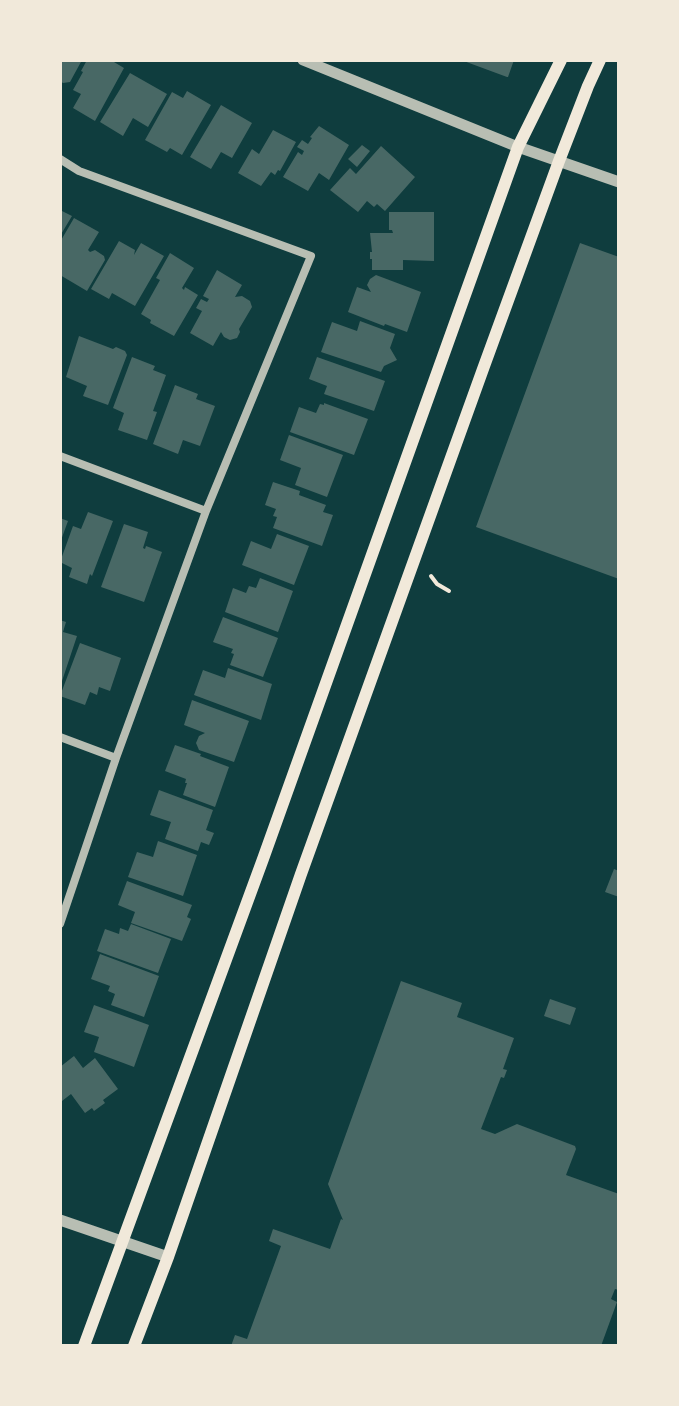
<!DOCTYPE html>
<html>
<head>
<meta charset="utf-8">
<style>
	body { margin:0 }
	#map { position:relative; width:679px; height:1406px; overflow:hidden; background:#0f3d3e; font-family:"Source Sans 3",sans-serif }
	canvas { display:block }
	.frame { position:absolute; inset:0; border:62px solid #f1e9da; pointer-events:none }
</style>
</head>
<body>
<div id="map">
<canvas width="679" height="1406"></canvas>
<div class="frame"></div>
</div>
<script>
const c = document.querySelector('canvas').getContext('2d');
c.lineJoin = 'round';
function paint(path, color) {
  c.fillStyle = color;
  c.fill(path, 'evenodd');
}
function poly(rows) {
  const path = new Path2D();
  for (const r of rows) {
    path.moveTo(r[0], r[1]);
    for (let i = 2; i < r.length; i += 2) path.lineTo(r[i], r[i + 1]);
  }
  return path;
}
function strokePath(path, color, width, dash) {
  c.strokeStyle = color;
  c.lineWidth = width;
  c.lineCap = dash ? 'butt' : 'round';
  c.setLineDash(dash || []);
  c.stroke(path);
}
const building = poly([
	[60,60,82,60,70,82,63,83,60,81],
	[87,60,115,60,114,62,124,68,95,121,73,108,81,94,73,90,83,72,81,71],
	[461,60,514,60,508,77,507,77],
	[130,73,167,94,148,127,133,118,123,136,100,122],
	[187,91,211,105,182,155,170,148,167,152,145,140,172,92,183,98],
	[221,105,252,123,232,158,221,152,211,169,190,157],
	[319,126,349,145,329,180,319,173,308,191,283,177,298,152,302,155,304,151,297,147,302,140,308,144,312,138,310,137],
	[273,130,296,142,280,171,278,170,275,175,271,172,261,186,238,173,252,149,259,154],
	[362,145,370,151,357,167,348,159],
	[381,146,415,177,385,211,377,204,374,207,367,201,358,212,330,190,350,168,356,174],
	[60,210,72,216,60,236],
	[389,212,434,212,434,261,403,260,403,270,372,270,372,259,370,259,370,252,372,252,370,233,393,233,392,230,389,230],
	[74,218,99,232,88,250,90,252,95,250,104,256,105,260,87,291,60,275,60,242],
	[119,241,135,250,134,255,141,243,164,256,135,306,112,293,109,299,91,289],
	[580,243,619,257,619,579,476,527],
	[170,253,194,268,182,288,184,290,185,287,198,295,174,336,150,323,151,320,141,314,160,280,156,278],
	[217,270,242,285,235,297,242,296,250,301,252,307,239,329,240,332,237,338,230,340,224,337,221,332,213,346,190,333,202,311,196,308,201,299,207,302,209,299,203,296],
	[376,275,421,292,407,332,385,324,384,326,348,312,357,287,371,292,367,285,370,279],
	[360,321,395,334,390,348,397,360,384,366,381,372,321,352,332,322,357,331],
	[79,336,113,349,116,347,125,351,127,355,108,405,83,396,87,386,66,377],
	[132,357,155,366,153,370,166,375,153,411,157,412,147,440,118,430,124,413,113,408],
	[317,357,385,381,374,411,324,394,327,386,309,379],
	[175,385,198,394,196,399,215,406,200,446,183,440,178,454,153,444],
	[324,403,368,419,354,455,290,432,299,407,316,413,320,404,324,405],
	[289,435,343,455,327,497,295,485,301,468,280,460],
	[273,482,300,491,299,495,326,505,323,512,333,515,322,546,273,528,277,517,273,516,276,509,265,505],
	[88,512,113,521,92,576,90,574,87,584,69,577,72,568,60,562,73,526,81,529],
	[60,518,68,521,60,543],
	[124,524,148,532,143,548,145,549,146,546,162,552,144,602,101,587],
	[277,534,309,546,294,585,242,565,251,541,271,549],
	[260,578,293,591,278,632,225,612,233,588,246,593,249,586,256,588],
	[223,617,278,638,263,677,230,665,234,654,231,653,233,649,213,642],
	[60,620,66,622,63,632,77,636,61,684],
	[80,643,121,658,110,691,99,687,97,695,90,692,85,705,60,696],
	[228,668,272,684,261,720,194,695,203,670,225,678],
	[192,700,249,721,234,762,199,750,196,743,199,736,205,733,184,725],
	[175,745,201,754,200,756,229,767,215,807,183,795,187,783,185,783,186,779,165,771],
	[159,790,213,810,206,830,214,833,209,845,201,842,198,851,165,839,171,822,150,815],
	[158,841,197,855,183,896,128,877,137,852,153,857],
	[614,869,619,871,619,897,605,892],
	[127,881,192,905,187,917,191,919,182,941,131,923,135,912,118,905],
	[131,924,171,939,158,973,97,951,105,929,119,934,120,928,128,931],
	[100,954,159,976,144,1017,111,1005,115,994,108,991,110,986,91,979],
	[401,981,462,1003,457,1017,514,1038,503,1069,507,1070,504,1078,501,1077,481,1129,495,1134,517,1124,575,1146,576,1149,566,1175,619,1194,619,1290,615,1289,611,1299,617,1302,601,1346,231,1346,235,1335,247,1339,281,1246,269,1241,273,1229,330,1249,341,1219,343,1220,328,1184],
	[550,999,576,1008,570,1025,544,1016],
	[94,1005,149,1025,134,1067,94,1052,99,1037,84,1032],
	[74,1056,83,1068,95,1058,118,1089,103,1100,105,1103,94,1111,92,1108,85,1113,71,1094,62,1101,60,1098,60,1067]
]);
const path = poly([
	[431,576,437,584,449,591]
]);
const minor = poly([
	[60,159,79,171,311,256,206,511,116,758,60,924],
	[60,456,206,511],
	[60,737,116,758]
]);
const tertiary = poly([
	[303,60,518,147,619,182],
	[60,1220,168,1257]
]);
const secondary = poly([
	[84,1346,263,859,518,147,561,60],
	[134,1346,168,1257,301,874,483,369,559,161,588,86,600,60]
]);
paint(building, '#486865');
strokePath(path, '#f1e9da', 4);
strokePath(minor, '#b8beb3', 8);
strokePath(tertiary, '#b8beb3', 11);
strokePath(secondary, '#f1e9da', 12);
</script>
</body>
</html>
